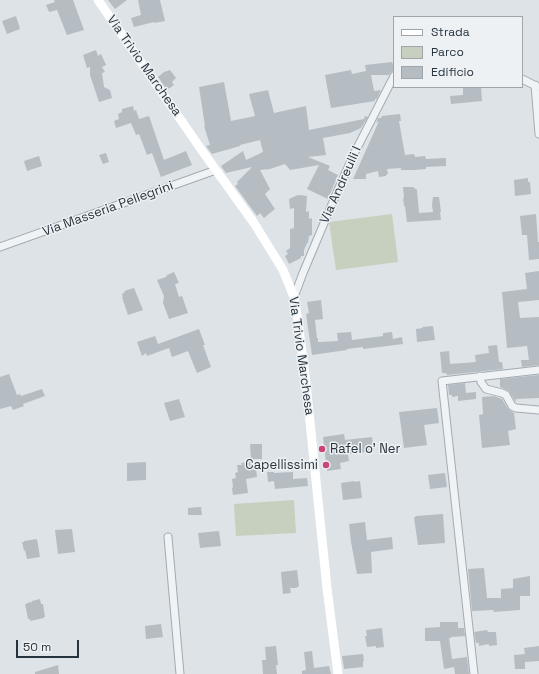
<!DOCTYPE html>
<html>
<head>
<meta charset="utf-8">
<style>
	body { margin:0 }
	#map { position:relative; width:539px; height:674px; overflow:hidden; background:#dde3e7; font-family:"Space Grotesk",sans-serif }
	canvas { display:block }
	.legend { position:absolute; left:393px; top:16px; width:130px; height:72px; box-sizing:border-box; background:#edf1f4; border:1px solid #9ea5ab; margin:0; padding:5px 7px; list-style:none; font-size:12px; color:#27333d }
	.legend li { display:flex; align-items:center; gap:8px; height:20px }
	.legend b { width:20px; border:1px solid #9ea5ab }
	.scale { position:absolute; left:16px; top:640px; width:63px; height:18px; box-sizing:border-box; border:2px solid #27333d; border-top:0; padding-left:5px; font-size:12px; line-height:14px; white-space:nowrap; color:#27333d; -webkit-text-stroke:3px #edf1f4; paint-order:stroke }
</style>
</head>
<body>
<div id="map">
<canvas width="539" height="674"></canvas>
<ul class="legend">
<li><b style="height:5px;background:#fff"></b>Strada</li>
<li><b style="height:11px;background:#c7d0bf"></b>Parco</li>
<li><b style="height:11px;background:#b5bdc3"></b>Edificio</li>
</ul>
<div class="scale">50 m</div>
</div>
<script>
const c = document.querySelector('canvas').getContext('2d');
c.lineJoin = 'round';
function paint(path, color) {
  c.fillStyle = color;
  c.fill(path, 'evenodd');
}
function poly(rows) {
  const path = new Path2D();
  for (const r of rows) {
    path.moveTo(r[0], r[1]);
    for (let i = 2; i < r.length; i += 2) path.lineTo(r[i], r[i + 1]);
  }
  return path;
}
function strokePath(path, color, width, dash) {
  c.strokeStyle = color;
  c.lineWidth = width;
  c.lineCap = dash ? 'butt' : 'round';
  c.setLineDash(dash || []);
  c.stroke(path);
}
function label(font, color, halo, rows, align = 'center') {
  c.font = font + ' "Space Grotesk",sans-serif';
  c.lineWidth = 3;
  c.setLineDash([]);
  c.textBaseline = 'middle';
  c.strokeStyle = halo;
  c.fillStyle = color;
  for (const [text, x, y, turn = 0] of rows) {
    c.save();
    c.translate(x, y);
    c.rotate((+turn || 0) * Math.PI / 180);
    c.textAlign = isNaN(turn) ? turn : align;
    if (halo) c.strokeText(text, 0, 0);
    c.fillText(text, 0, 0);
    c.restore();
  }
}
const green = poly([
	[392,214,398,262,336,270,329,222],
	[294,500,296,533,236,536,234,504]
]);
const building = poly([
	[54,0,73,0,84,30,67,35,57,10,49,12,46,5,55,2],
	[108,0,127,0,115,9],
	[138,0,160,0,165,21,154,23,154,22,134,27,131,18,141,15],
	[16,16,20,29,7,34,2,21],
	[96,50,98,56,101,54,106,65,102,67,105,72,102,73,104,87,110,90,112,98,99,102,90,75,90,67,87,68,83,55],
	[392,62,394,67,394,71,391,72,389,75,371,75,374,91,381,90,377,99,375,99,375,101,331,108,325,75,351,70,352,74,366,71,365,65],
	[170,70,176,78,172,82,174,85,167,90,158,77,164,72],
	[224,82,231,121,255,116,249,94,268,90,274,113,306,106,309,130,364,119,365,116,368,117,361,128,350,133,323,138,326,155,308,157,330,166,328,170,338,175,328,199,307,189,319,165,290,170,285,164,270,169,260,170,270,189,265,194,275,209,264,218,260,213,257,216,235,186,238,184,237,182,252,167,226,173,221,166,243,151,246,160,263,152,260,140,240,145,240,146,212,154,206,146,210,145,204,126,205,126,199,87],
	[463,87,481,87,482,101,451,104,450,96,463,95],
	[133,106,134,111,136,110,139,119,149,116,164,160,186,151,192,165,161,177,152,153,147,155,139,134,136,135,131,123,116,128,114,121,119,119,118,114,122,112,122,109],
	[400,114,401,121,399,121,405,155,414,154,415,157,425,156,426,159,446,158,446,166,426,167,426,169,414,170,401,170,401,168,387,169,388,174,386,175,386,176,379,177,378,171,366,174,366,179,353,179,379,121,376,123,378,118,381,118,382,116],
	[106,153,109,162,103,164,99,155],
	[39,156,42,166,27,171,24,161],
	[528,178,528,182,530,182,531,194,515,196,514,180],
	[403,187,413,187,417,190,419,213,433,212,432,205,433,197,439,197,441,212,440,212,441,220,407,222,405,206,404,206,403,198,404,198],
	[298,195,307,196,306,212,309,211,309,219,312,218,312,235,309,236,308,243,307,243,304,250,304,256,301,256,301,258,289,264,285,256,288,254,286,251,290,248,290,229,294,228,294,208,290,209,289,199],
	[536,214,538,242,539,242,539,259,529,260,527,235,522,235,520,216],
	[539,271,539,300,518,302,520,318,539,317,539,365,522,367,521,360,529,360,527,346,507,348,502,292,527,289,525,273],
	[174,272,179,283,175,284,179,297,182,296,188,313,169,319,163,303,164,296,157,280,166,277,167,275],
	[134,288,143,310,128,315,122,297,123,297,122,294,125,292,124,291],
	[321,300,323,319,315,320,317,338,318,338,318,342,338,341,337,333,351,332,352,340,383,336,383,333,392,332,393,339,402,337,403,344,363,349,363,347,347,349,347,350,312,355,306,314,309,313,307,302],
	[433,326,435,340,417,342,416,329,423,328,422,327],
	[199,329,205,345,203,345,211,367,197,373,188,351,172,357,169,348,147,356,146,353,142,356,137,342,155,336,158,344],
	[497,345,499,362,502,362,503,369,447,375,446,373,442,373,440,352,449,351,450,364,476,362,475,355,489,353,488,346],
	[9,374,17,395,20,394,21,396,42,389,45,396,23,404,24,406,13,410,11,406,0,409,0,377],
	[539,375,539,398,516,399,516,402,509,391,500,387,500,379],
	[465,383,466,393,476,392,476,399,458,401,458,396,452,397,452,395,449,395,448,385],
	[494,396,502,399,508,409,514,413,516,429,508,431,510,445,482,448,479,415,483,414,482,397],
	[179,399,185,417,170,421,164,403],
	[437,408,439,423,424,425,427,445,404,448,399,412],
	[344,434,345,440,372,437,374,451,348,454,349,461,340,463,341,469,327,471,323,437],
	[250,444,262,444,262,459,251,459],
	[255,461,257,477,246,479,248,493,233,495,232,488,233,487,232,479,236,478,235,473,238,472,237,465,242,465,241,463],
	[146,462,146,480,127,481,127,463],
	[267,472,274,472,274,473,293,472,293,479,307,478,308,486,275,489,274,481,268,482],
	[445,473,447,487,430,489,428,475],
	[354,481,354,482,360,481,362,498,343,500,341,483],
	[201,507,202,515,188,515,188,508],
	[443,514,445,543,418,545,414,518,416,516],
	[365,522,367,540,392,537,393,549,371,552,372,573,357,574,351,542,349,524],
	[72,529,75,552,58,554,55,530],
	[219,531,221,546,200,548,198,533],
	[37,539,40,557,27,559,25,550,24,551,22,542,24,542,24,541],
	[484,568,487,598,501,598,501,589,513,588,513,579,530,576,530,596,520,596,520,610,493,612,494,610,472,611,468,569],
	[297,570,299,586,296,588,290,588,291,593,283,594,281,572],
	[40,599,41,604,43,604,45,617,44,617,44,618,30,621,30,619,28,619,25,604,27,604,27,603,32,602,32,601],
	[440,622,458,622,458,628,464,628,465,636,451,637,451,638,449,638,452,659,467,657,469,674,455,674,454,667,444,669,440,641,425,641,425,628,440,627],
	[161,624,163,637,146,639,145,626],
	[382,628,384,647,376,648,376,646,367,647,365,636,367,636,366,630],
	[487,630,488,632,496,632,497,645,489,646,489,644,479,646,479,643,476,643,474,632],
	[276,646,278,665,276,665,277,674,263,674,262,660,266,660,265,647],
	[539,646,539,661,525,662,525,669,515,669,514,655,525,654,524,648],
	[312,651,314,668,329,666,331,674,302,674,302,671,306,670,304,652],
	[363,654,364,661,363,661,363,667,344,669,342,656],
	[58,665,59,674,35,674,35,672]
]);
const street = poly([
	[522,79,538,87],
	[535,85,539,134],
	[0,247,216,170],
	[294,297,303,273,338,190,355,152,394,76],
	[480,376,481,382,486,389,502,393,506,395,512,406,516,408,539,410],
	[168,537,180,674],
	[474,674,442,381,539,370]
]);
const secondary = poly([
	[98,0,203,152,254,223,283,270,294,297,298,321,306,383,327,588,338,674]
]);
const markers = [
	[322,449,4,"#c94573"],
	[326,465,4,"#c94573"]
];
const streetNames = [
	["Via Trivio Marchesa",144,66,55],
	["Via Andreulli I",341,185,-66],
	["Via Masseria Pellegrini",108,209,-20],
	["Via Trivio Marchesa",301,356,82]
];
const poiNames = [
	["Rafel o' Ner",330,449],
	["Capellissimi",318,465,"right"]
];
paint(green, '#c7d0bf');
paint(building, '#b5bdc3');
strokePath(street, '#a3abb1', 9);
strokePath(street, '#f0f3f5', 7);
strokePath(secondary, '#fff', 9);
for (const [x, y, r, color] of markers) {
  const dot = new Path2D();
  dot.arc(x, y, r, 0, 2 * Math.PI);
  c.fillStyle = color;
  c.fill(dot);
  strokePath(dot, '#edf1f4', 1.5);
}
label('13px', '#27333d', '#edf1f4', streetNames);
label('13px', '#27333d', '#edf1f4', poiNames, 'left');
</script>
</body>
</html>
